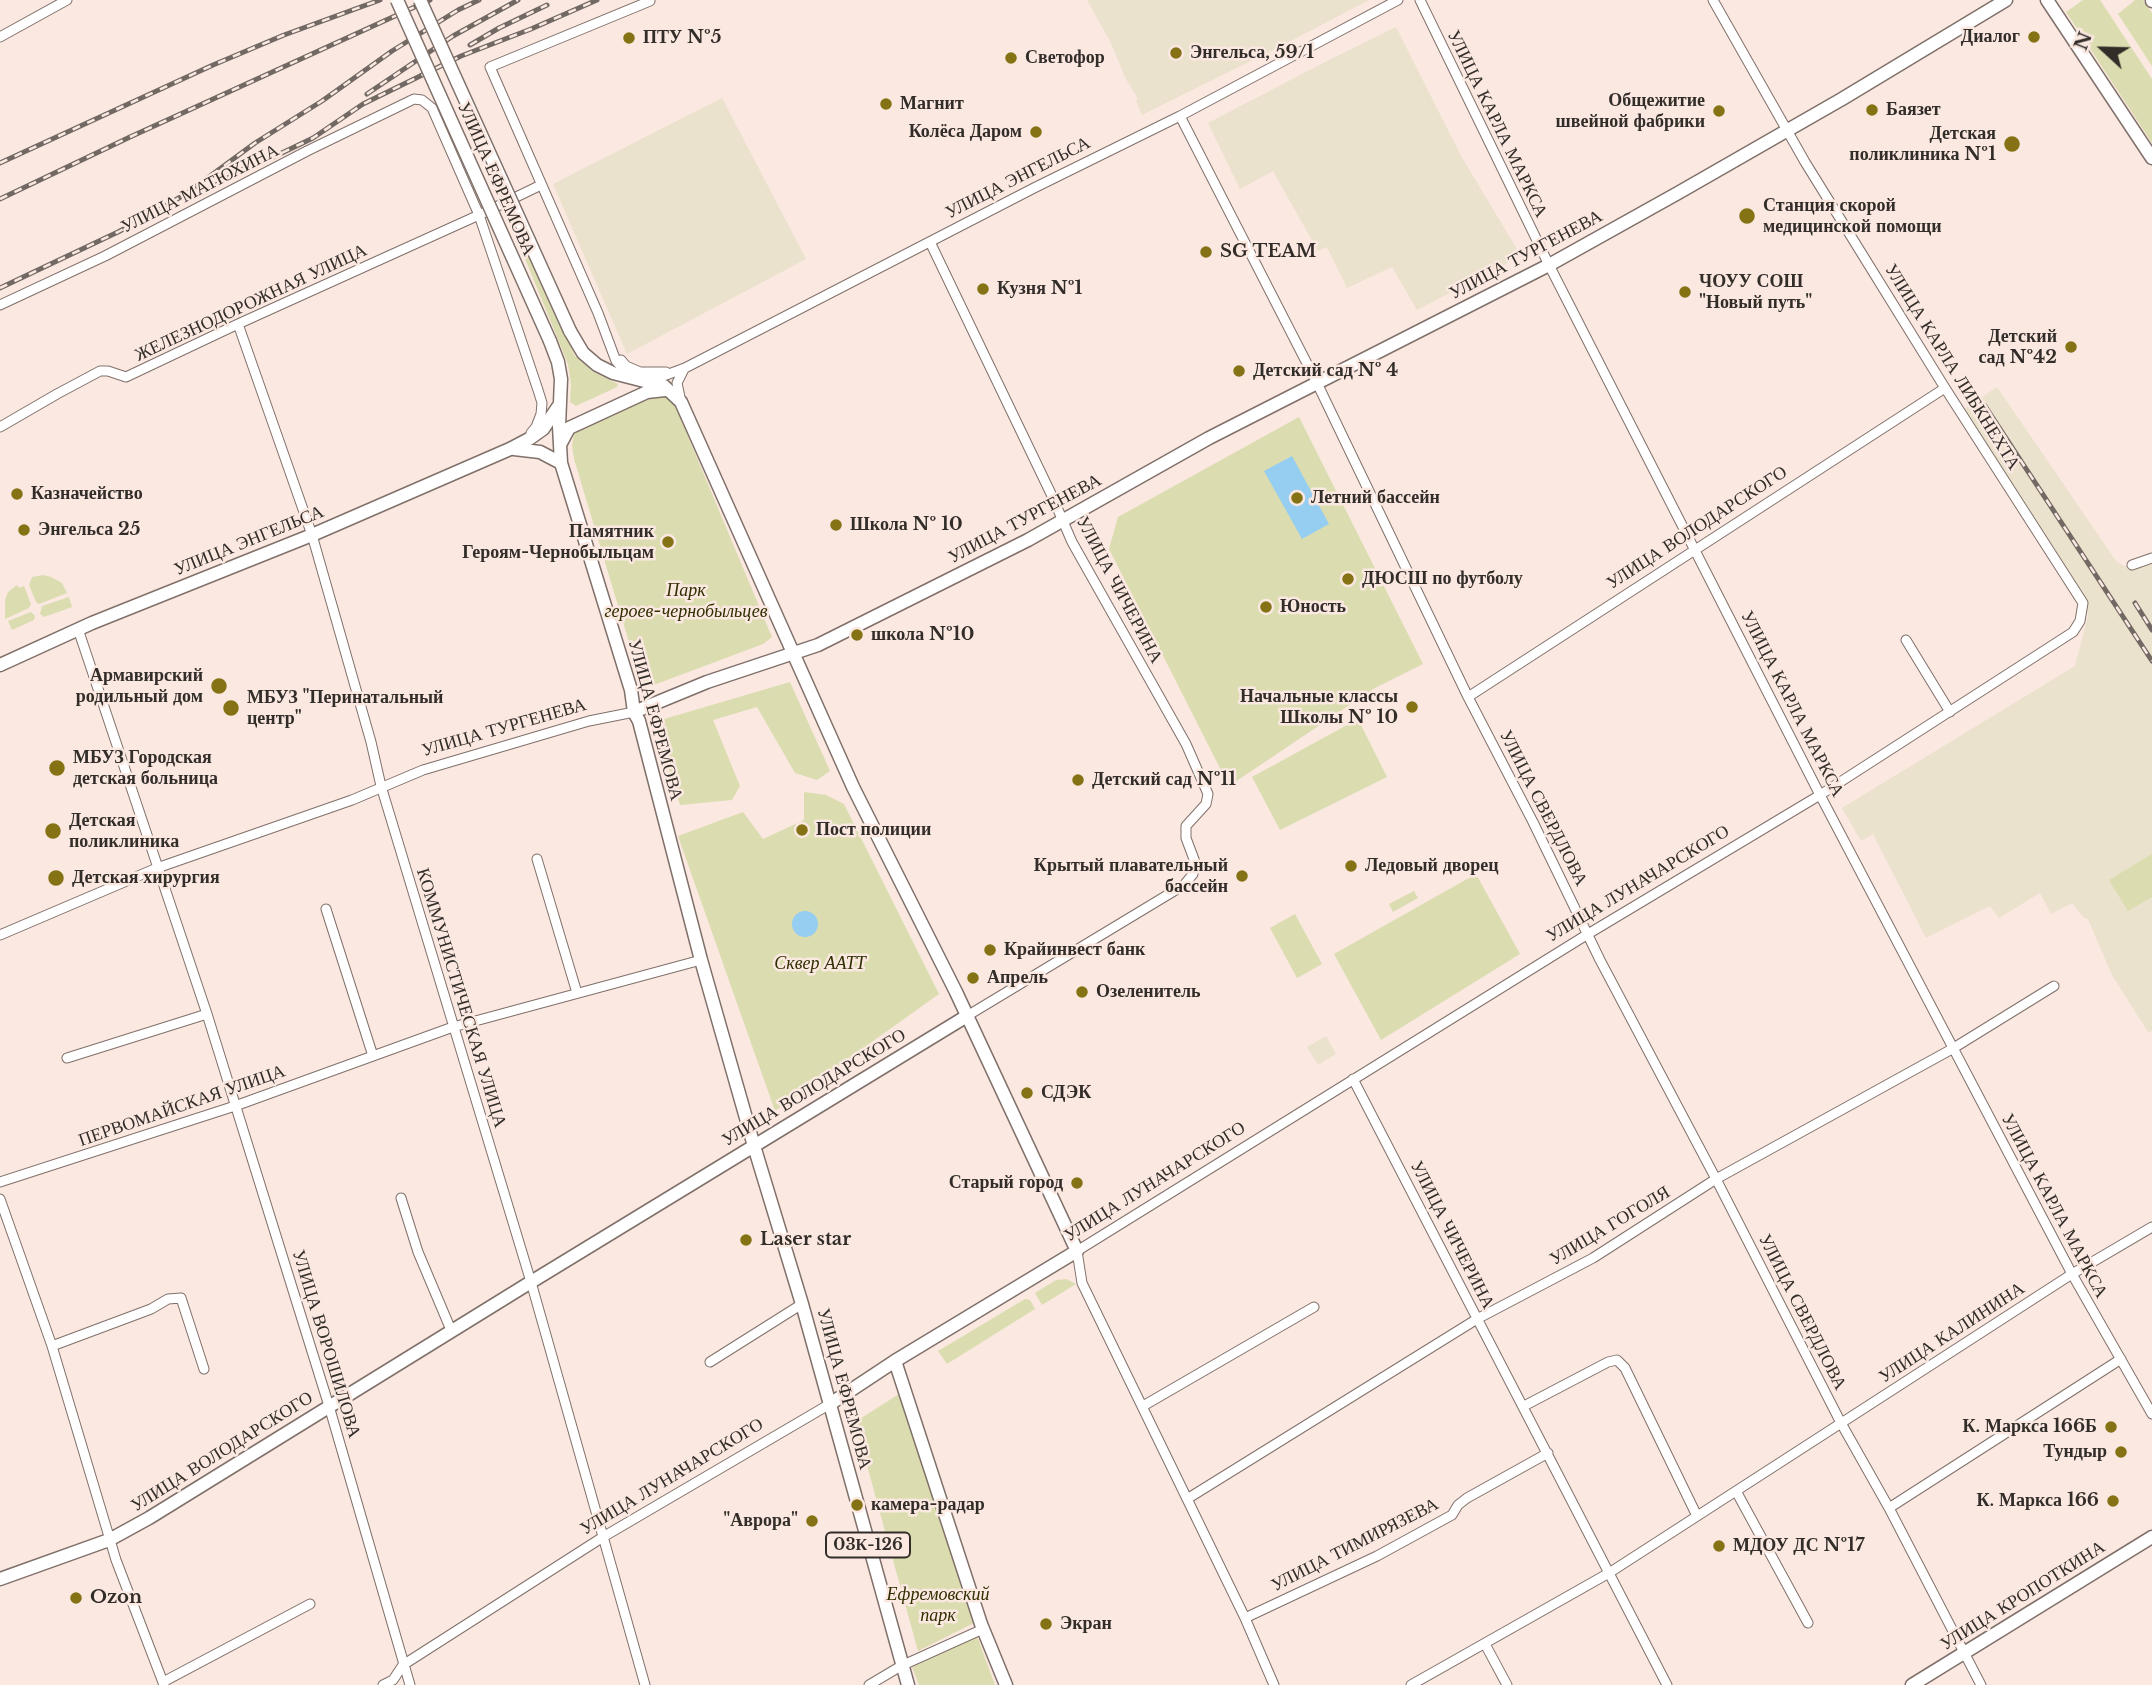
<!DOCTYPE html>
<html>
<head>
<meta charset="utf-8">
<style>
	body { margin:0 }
	#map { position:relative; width:2152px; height:1685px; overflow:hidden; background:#fae8e1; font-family:"Libre Baskerville",serif }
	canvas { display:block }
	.north { position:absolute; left:2068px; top:14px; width:70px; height:70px; -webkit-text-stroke:5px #fae8e1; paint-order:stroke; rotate:292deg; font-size:19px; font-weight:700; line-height:28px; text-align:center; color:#332d2a }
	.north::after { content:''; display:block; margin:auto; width:24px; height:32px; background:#332d2a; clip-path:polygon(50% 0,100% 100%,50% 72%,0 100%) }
</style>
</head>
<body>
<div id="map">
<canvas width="2152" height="1685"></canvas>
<div class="north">N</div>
</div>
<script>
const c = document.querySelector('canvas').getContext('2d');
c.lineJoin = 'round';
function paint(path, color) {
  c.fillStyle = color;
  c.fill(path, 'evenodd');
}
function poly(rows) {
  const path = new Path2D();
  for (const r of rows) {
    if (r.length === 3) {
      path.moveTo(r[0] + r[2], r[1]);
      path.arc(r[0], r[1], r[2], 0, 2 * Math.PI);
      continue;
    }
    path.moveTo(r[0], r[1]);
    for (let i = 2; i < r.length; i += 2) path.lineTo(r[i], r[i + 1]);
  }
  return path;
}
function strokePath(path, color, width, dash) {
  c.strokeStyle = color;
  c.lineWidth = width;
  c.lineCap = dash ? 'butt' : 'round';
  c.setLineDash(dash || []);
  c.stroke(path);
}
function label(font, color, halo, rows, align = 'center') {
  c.font = font + ' "Libre Baskerville",serif';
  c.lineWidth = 5;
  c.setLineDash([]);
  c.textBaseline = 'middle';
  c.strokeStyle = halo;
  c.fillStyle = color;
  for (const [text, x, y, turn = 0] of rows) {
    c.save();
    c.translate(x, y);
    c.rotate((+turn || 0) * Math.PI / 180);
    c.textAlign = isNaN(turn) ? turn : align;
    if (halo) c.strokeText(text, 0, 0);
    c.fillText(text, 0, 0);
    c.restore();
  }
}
const industrial = poly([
	[1087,0,1369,0,1289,42,1142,115,1136,101,1138,99,1126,79,1110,41],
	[1396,27,1461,156,1521,256,1417,310,1392,267,1347,288,1327,247,1318,251,1273,171,1240,189,1208,123,1331,59],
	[722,98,806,259,627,354,553,184],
	[1997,387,2116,561,2124,566,2135,568,2152,562,2152,1031,2148,1032,2112,975,2088,919,2084,918,2072,903,2051,914,2040,893,1999,918,1990,906,1926,938,1873,834,1861,841,1842,808,2075,666,2088,616,2086,597,1964,409],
	[1326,1036,1336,1054,1318,1065,1307,1047]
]);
const green = poly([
	[2083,0,2100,0,2152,79,2152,143,2066,12],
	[2135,0,2143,0,2152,13,2152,66,2118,14],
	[513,215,575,356,592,371,618,384,617,387,576,406,570,402,571,384,568,364,508,217],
	[658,394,666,397,674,403,772,637,763,644,643,689,574,459,572,445,574,434,580,427],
	[1299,417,1423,664,1375,688,1229,786,1109,549,1118,517],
	[43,575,51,577,62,583,67,593,39,604,36,602,29,585,32,577],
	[17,585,19,588,24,586,31,604,29,608,5,619,5,600,8,592],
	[69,597,72,607,44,617,40,614,42,606],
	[31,612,35,616,34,620,12,630,8,621],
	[790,682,830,771,817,780,795,773,757,707,713,720,740,786,732,800,680,805,654,722],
	[1358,719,1387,777,1280,830,1252,777],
	[804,792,826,795,844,804,939,994,775,1111,678,836,743,812,763,839,804,820],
	[2152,854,2152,897,2128,911,2109,880],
	[1476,874,1520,954,1381,1040,1334,954],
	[1414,891,1418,898,1393,912,1389,904],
	[1295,914,1322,964,1297,978,1270,928],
	[1066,1279,1076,1284,1042,1305,1035,1293,1056,1280],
	[1025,1299,1030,1300,1035,1309,947,1364,938,1351],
	[899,1394,976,1622,918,1651,855,1422],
	[977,1636,995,1685,919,1685,912,1667]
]);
const water = poly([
	[1292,456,1329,524,1302,539,1264,471],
	[805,924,13]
]);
const minor = poly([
	[1420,0,1549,265,1820,795,2072,1274,2152,1414],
	[0,37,67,0],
	[1180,116,1317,383,1468,697,1533,822,1600,960,1716,1179,1841,1423,1889,1508,1981,1685],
	[930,242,1053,498,1072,542,1186,744,1208,794,1206,804,1186,826,1186,838,1195,862,1193,874,1184,885,967,1016],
	[0,305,105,256,307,151,414,99,422,100,432,108,479,215,538,390,542,403,541,414,536,427,531,433],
	[238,324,312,535,371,742,381,786,531,1282,645,1685],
	[621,360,626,366,640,372,666,372],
	[630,376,616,361,598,313,490,67,650,1],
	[650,381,685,368,1034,188,1180,116,1398,0],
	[681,402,677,383,684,369],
	[0,427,57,394,100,371,108,371,126,377,238,324,479,215,541,185],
	[2132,565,2152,558],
	[78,629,207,1014,329,1406,410,1685],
	[1906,640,1950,712],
	[1468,697,1945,388],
	[537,859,577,993],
	[326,909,373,1056],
	[0,935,157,868,352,800,423,770,589,721,634,712],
	[67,1058,207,1014],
	[1353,1079,1667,1685],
	[0,1182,235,1106,453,1027,701,960],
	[401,1198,418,1252,451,1330],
	[0,1199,52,1346,116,1560,164,1685],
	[52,1346,151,1309,168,1299,181,1298,204,1369],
	[710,1362,802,1304],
	[1143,1406,1314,1307],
	[1524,1406,1608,1362,1617,1360,1625,1368,1697,1516],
	[1736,1491,1808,1623],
	[1187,1499,1477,1319,1593,1258,1716,1179,1952,1049,2054,986],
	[1889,1508,2121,1359],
	[1245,1618,1377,1556,1452,1515,1458,1505,1467,1498,1548,1453],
	[1485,1644,1507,1685],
	[163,1682,310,1604],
	[383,1685,393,1680,403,1665,603,1537,830,1404],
	[869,1685,901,1666,983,1629],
	[1274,1685,1245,1618,1082,1283,1077,1251,1588,934,1820,795,2073,632,2080,621,2083,603,1945,388,1805,162,1713,0],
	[1411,1685,1609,1573,2072,1274,2152,1227]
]);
const major = poly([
	[2047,0,2152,158],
	[2152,0,2152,1],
	[570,331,583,353,597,365,613,373,664,386,681,402,853,787,956,992,1077,1251,895,1361,830,1404],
	[550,341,558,362,561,379,559,426,561,463,631,690,634,712,639,721,701,960,754,1146,802,1304,908,1685],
	[561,443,569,428,647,392,665,390],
	[514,449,540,452,561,463],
	[0,665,92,623,312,535,510,449,529,439,543,429,558,407],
	[634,712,707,682,818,645,1028,540,1209,438,1549,265,1678,193,1842,99,2006,0],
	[895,1361,981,1624,1006,1685],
	[0,1579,109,1540,149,1518,531,1282,967,1016],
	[1912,1685,2152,1537]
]);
const rail = poly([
	[470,45,499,28,547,5],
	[367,94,453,36,518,0],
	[0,163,213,65,284,35,380,0],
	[238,172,259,164,313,138,363,104,461,56,531,29,597,0],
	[199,195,247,167],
	[0,199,130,137,430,0],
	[0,288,118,232,154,213,187,193,255,143,322,101,392,51,458,10,479,0],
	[1985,406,2152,661],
	[2135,603,2152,630]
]);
const majorBridge = poly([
	[397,0,550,341],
	[420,0,570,331]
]);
const markers = [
	[2034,37,7,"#847214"],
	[629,38,7,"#847214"],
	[1176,53,7,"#847214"],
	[1011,58,7,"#847214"],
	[886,104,7,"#847214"],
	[1872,110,7,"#847214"],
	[1719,111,7,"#847214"],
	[1036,132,7,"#847214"],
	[2012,144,9,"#847214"],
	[1747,216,9,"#847214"],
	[1206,252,7,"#847214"],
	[983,289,7,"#847214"],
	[1685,292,7,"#847214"],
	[2071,347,7,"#847214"],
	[1239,371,7,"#847214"],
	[17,494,7,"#847214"],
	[1297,498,7,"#847214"],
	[836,525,7,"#847214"],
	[24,530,7,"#847214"],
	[668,542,7,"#847214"],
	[1348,579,7,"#847214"],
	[1266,607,7,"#847214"],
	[857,635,7,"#847214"],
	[219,686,9,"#847214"],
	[1412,707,7,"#847214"],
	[231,708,9,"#847214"],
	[57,768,9,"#847214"],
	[1078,780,7,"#847214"],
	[802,830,7,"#847214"],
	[53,831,9,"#847214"],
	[1351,866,7,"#847214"],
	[1242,876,7,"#847214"],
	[56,878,9,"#847214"],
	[990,950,7,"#847214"],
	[973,978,7,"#847214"],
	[1082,992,7,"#847214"],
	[1027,1093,7,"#847214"],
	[1077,1183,7,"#847214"],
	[746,1240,7,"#847214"],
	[2111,1427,7,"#847214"],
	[2121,1452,7,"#847214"],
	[2113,1501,7,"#847214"],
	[857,1505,7,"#847214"],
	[812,1521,7,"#847214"],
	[1719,1546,7,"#847214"],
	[76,1598,7,"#847214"],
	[1046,1624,7,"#847214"]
];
const shields = [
	[868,1545,84]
];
const shieldNames = [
	["03К-126",868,1545]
];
const poiNames = [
	["Диалог",2020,37,"right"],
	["ПТУ №5",643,38],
	["Энгельса, 59/1",1190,53],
	["Светофор",1025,58],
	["Общежитие",1705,101,"right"],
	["швейной фабрики",1705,122,"right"],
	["Магнит",900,104],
	["Баязет",1886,110],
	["Колёса Даром",1022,132,"right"],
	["Детская",1996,134,"right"],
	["поликлиника №1",1996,155,"right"],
	["Станция скорой",1763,206],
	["медицинской помощи",1763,227],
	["SG TEAM",1220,252],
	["ЧОУУ СОШ",1699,282],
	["\"Новый путь\"",1699,303],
	["Кузня №1",997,289],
	["Детский",2057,337,"right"],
	["сад №42",2057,358,"right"],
	["Детский сад № 4",1253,371],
	["Казначейство",31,494],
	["Летний бассейн",1311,498],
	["Школа № 10",850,525],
	["Энгельса 25",38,530],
	["Памятник",654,532,"right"],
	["Героям-Чернобыльцам",654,553,"right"],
	["ДЮСШ по футболу",1362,579],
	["Юность",1280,607],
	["школа №10",871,635],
	["Армавирский",203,676,"right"],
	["родильный дом",203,697,"right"],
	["Начальные классы",1398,697,"right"],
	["Школы № 10",1398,718,"right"],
	["МБУЗ \"Перинатальный",247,698],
	["центр\"",247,719],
	["МБУЗ Городская",73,758],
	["детская больница",73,779],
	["Детский сад №11",1092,780],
	["Детская",69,821],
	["поликлиника",69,842],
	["Пост полиции",816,830],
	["Крытый плавательный",1228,866,"right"],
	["бассейн",1228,887,"right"],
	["Ледовый дворец",1365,866],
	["Детская хирургия",72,878],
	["Крайинвест банк",1004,950],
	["Апрель",987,978],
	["Озеленитель",1096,992],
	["СДЭК",1041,1093],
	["Старый город",1063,1183,"right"],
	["Laser star",760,1240],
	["К. Маркса 166Б",2097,1427,"right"],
	["Тундыр",2107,1452,"right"],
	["К. Маркса 166",2099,1501,"right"],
	["камера-радар",871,1505],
	["\"Аврора\"",798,1521,"right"],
	["МДОУ ДС №17",1733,1546],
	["Ozon",90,1598],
	["Экран",1060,1624]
];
const streetNames = [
	["УЛИЦА КАРЛА МАРКСА",1497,124,64],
	["УЛИЦА ЭНГЕЛЬСА",1018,178,-27],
	["УЛИЦА ЕФРЕМОВА",496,179,66],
	["УЛИЦА МАТЮХИНА",200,189,-27],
	["УЛИЦА ТУРГЕНЕВА",1526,255,-28],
	["ЖЕЛЕЗНОДОРОЖНАЯ УЛИЦА",251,303,-25],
	["УЛИЦА КАРЛА ЛИБКНЕХТА",1952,367,58],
	["УЛИЦА ТУРГЕНЕВА",1025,519,-28],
	["УЛИЦА ВОЛОДАРСКОГО",1697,528,-33],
	["УЛИЦА ЭНГЕЛЬСА",249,541,-22],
	["УЛИЦА ЧИЧЕРИНА",1119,590,62],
	["УЛИЦА КАРЛА МАРКСА",1792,704,63],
	["УЛИЦА ЕФРЕМОВА",655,720,75],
	["УЛИЦА ТУРГЕНЕВА",504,728,-16],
	["УЛИЦА СВЕРДЛОВА",1543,808,63],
	["УЛИЦА ЛУНАЧАРСКОГО",1638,884,-31],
	["КОММУНИСТИЧЕСКАЯ УЛИЦА",461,998,73],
	["УЛИЦА ВОЛОДАРСКОГО",814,1088,-31],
	["ПЕРВОМАЙСКАЯ УЛИЦА",182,1106,-19],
	["УЛИЦА ЛУНАЧАРСКОГО",1155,1182,-32],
	["УЛИЦА КАРЛА МАРКСА",2054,1206,62],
	["УЛИЦА ГОГОЛЯ",1610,1226,-31],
	["УЛИЦА ЧИЧЕРИНА",1452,1235,63],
	["УЛИЦА СВЕРДЛОВА",1802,1312,63],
	["УЛИЦА КАЛИНИНА",1952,1333,-33],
	["УЛИЦА ВОРОШИЛОВА",326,1344,73],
	["УЛИЦА ЕФРЕМОВА",844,1389,75],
	["УЛИЦА ВОЛОДАРСКОГО",222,1452,-32],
	["УЛИЦА ЛУНАЧАРСКОГО",672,1477,-31],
	["УЛИЦА ТИМИРЯЗЕВА",1355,1545,-27],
	["УЛИЦА КРОПОТКИНА",2023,1596,-32]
];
const parkNames = [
	["Парк",686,591],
	["героев-чернобыльцев",686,612],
	["Сквер ААТТ",820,964],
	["Ефремовский",938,1595],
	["парк",938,1616]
];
paint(industrial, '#eae2cc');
paint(green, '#dbddb0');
paint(water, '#96cef1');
strokePath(minor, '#80706a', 11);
strokePath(major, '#80706a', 15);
strokePath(minor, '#fff', 9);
strokePath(major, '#fff', 12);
strokePath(rail, '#726964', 5);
strokePath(rail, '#fae8e1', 2.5, [8]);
strokePath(majorBridge, '#80706a', 15, []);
strokePath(majorBridge, '#fff', 12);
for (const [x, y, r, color] of markers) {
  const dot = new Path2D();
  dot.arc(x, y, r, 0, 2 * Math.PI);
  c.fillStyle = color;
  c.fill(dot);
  strokePath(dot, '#fae8e1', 2.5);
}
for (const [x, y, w] of shields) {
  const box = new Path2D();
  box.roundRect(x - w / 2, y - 12.5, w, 25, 5);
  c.fillStyle = '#fae8e1';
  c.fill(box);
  strokePath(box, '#332d2a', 2);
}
label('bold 16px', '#332d2a', null, shieldNames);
label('bold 18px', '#332d2a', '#fae8e1', poiNames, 'left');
label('18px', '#332d2a', '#fae8e1', streetNames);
label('italic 18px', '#2f2f01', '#fae8e1', parkNames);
</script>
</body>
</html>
